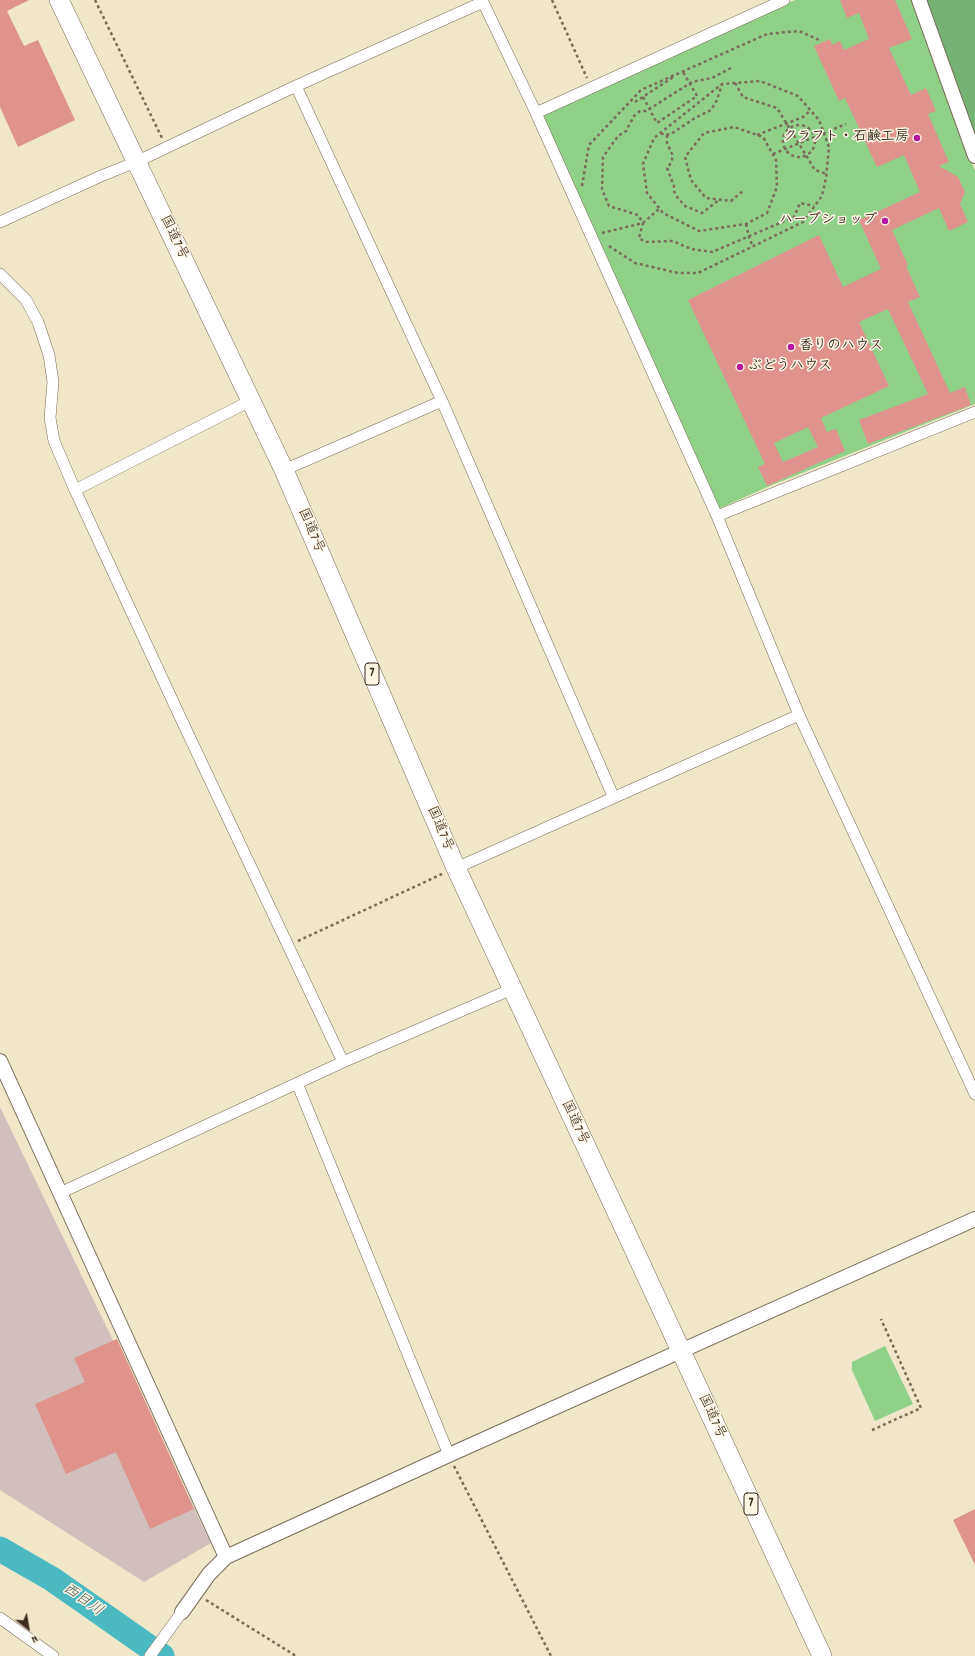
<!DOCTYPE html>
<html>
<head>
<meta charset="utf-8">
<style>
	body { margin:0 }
	#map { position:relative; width:975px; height:1656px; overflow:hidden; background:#f0e7ca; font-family:Dekko,sans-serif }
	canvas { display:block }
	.north { position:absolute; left:8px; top:1608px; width:40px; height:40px; -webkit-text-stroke:3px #fcf5e5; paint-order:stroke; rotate:149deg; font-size:11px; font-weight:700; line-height:16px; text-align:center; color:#3b2a1e }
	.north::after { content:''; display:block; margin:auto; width:14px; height:18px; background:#3b2a1e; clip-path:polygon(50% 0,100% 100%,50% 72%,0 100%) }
</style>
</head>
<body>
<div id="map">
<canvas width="975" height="1656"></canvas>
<div class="north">N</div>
</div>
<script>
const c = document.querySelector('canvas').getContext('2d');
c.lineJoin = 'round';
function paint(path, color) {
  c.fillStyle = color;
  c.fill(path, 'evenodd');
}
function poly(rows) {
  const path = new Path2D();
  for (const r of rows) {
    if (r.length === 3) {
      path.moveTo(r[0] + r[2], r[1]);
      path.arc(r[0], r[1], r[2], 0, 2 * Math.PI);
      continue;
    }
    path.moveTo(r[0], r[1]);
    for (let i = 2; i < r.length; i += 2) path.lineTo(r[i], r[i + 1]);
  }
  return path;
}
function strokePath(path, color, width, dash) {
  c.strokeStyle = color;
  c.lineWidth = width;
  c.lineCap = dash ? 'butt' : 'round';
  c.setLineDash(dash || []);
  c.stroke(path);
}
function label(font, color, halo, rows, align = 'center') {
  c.font = font + ' Dekko,"Klee One",sans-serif';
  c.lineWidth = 3;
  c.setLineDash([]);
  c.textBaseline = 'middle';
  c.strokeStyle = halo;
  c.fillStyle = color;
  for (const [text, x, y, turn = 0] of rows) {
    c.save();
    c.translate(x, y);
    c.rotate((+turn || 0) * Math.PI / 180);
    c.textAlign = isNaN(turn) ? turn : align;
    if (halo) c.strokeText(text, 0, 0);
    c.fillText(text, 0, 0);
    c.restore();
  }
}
const industrial = poly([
	[0,1107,211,1543,144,1582,0,1490]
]);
const green = poly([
	[795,0,911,0,975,171,975,404,772,485,718,509,542,114],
	[885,1346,913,1404,875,1421,852,1370,852,1362]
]);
const forest = poly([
	[926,0,975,0,975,135]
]);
const river = poly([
	[0,1549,52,1579,162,1656]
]);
const building = poly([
	[0,0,29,0,7,11,24,46,38,40,75,120,18,147,0,107],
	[840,0,895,0,912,39,889,48,911,95,926,88,936,111,928,114,949,162,939,166,958,177,965,192,960,204,968,222,949,231,939,208,892,230,908,265,906,266,920,297,908,302,950,393,965,387,971,405,868,444,859,420,928,394,888,309,859,322,889,386,821,418,827,432,836,429,845,451,767,486,758,467,765,464,688,300,819,235,843,287,881,269,859,220,920,192,904,155,877,167,845,98,839,101,814,46,830,39,832,45,840,41,844,50,869,39,859,13,847,18],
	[808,427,818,447,783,462,774,443],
	[117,1339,194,1509,150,1529,116,1452,66,1474,35,1404,85,1382,74,1358],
	[975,1509,975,1565,953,1520]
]);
const path = poly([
	[95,0,162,138],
	[552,0,587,78],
	[731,68,712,78,692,82,646,111,640,111,634,116,626,131,618,136,603,157,602,189,609,206,638,215,643,223,639,238,645,242,673,241,691,249,712,252,794,217,800,203,814,206],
	[735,83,743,97,777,108,815,170,827,174],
	[643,97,657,123,697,96,683,72],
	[635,102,675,76],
	[799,141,16],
	[661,133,664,135,671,134,695,118,711,110,717,100,722,84],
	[667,135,667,143,673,156,671,163,667,168,674,186,674,191,677,197,685,206,702,213,719,200],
	[757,135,803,117,811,110],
	[773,154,846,124],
	[582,186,589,145,641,90,767,34,799,31,819,40],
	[746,224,749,237,753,247],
	[602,233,643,223,659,209],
	[609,246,635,263,678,273,698,273,803,222,822,196,826,178,829,147,819,120,798,96,760,81,722,84,654,138,643,164,647,193,663,213,699,231,746,224,767,213,777,187,776,160,763,137,734,127,704,133,685,157,691,180,706,198,731,201,743,191],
	[298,941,442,874],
	[872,1430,921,1408,881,1319],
	[454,1466,551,1656],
	[206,1600,296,1656]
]);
const minor = poly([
	[482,0,536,113,717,516,799,715,975,1094],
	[296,86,442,401,613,796],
	[536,113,784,0],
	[0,222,101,176,136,162,296,86,483,2],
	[0,274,26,300,38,322,49,355,53,382,50,418,54,441,75,490,182,721,343,1062],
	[284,470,442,401],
	[75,490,252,400],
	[717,516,975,412],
	[456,868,799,715],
	[297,1083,449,1455],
	[60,1193,343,1062,512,989],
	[0,1618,53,1656],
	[150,1656,182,1612]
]);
const tertiary = poly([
	[919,0,975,156],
	[0,1061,226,1557],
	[182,1612,209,1574,226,1557,449,1455,975,1219]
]);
const trunk = poly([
	[59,0,284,470,456,868,626,1232,822,1656]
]);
const markers = [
	[917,138,4,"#b5179e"],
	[885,221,4,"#b5179e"],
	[791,347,4,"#b5179e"],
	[740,367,4,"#b5179e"]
];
const shields = [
	[372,674,14],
	[751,1504,14]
];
const shieldNames = [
	["7",372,674],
	["7",751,1504]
];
const poiNames = [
	["クラフト・石鹸工房",909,138],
	["ハーブショップ",877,221],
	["香りのハウス",799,347,"left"],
	["ぶどうハウス",748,367,"left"]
];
const streetNames = [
	["国道7号",173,238,64],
	["国道7号",310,531,67],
	["国道7号",439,829,67],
	["国道7号",574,1123,65],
	["国道7号",711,1417,65]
];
const waterNames = [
	["西目川",82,1601,35]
];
paint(industrial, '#d1bfbd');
paint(green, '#90d188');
paint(forest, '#74b374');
strokePath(river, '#4ab9c1', 25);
paint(building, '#df938c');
strokePath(minor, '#7a6c5a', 12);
strokePath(tertiary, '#7a6c5a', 16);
strokePath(trunk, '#7a6c5a', 20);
strokePath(path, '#7a6c5a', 2.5, [3, 3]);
strokePath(minor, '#fff', 11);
strokePath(tertiary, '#fff', 14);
strokePath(trunk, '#fff', 19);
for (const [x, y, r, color] of markers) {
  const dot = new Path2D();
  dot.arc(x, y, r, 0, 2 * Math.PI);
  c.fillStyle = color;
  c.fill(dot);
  strokePath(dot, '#fcf5e5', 1.5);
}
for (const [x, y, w] of shields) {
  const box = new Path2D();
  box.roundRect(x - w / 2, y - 11, w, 22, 3);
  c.fillStyle = '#fcf5e5';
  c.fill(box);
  strokePath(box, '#3b2a1e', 1);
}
label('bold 13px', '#3b2a1e', null, shieldNames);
label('bold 14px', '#3b2a1e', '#fcf5e5', poiNames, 'right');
label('14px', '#3b2a1e', '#fcf5e5', streetNames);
label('italic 15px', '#405c57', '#fcf5e5', waterNames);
</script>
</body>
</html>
